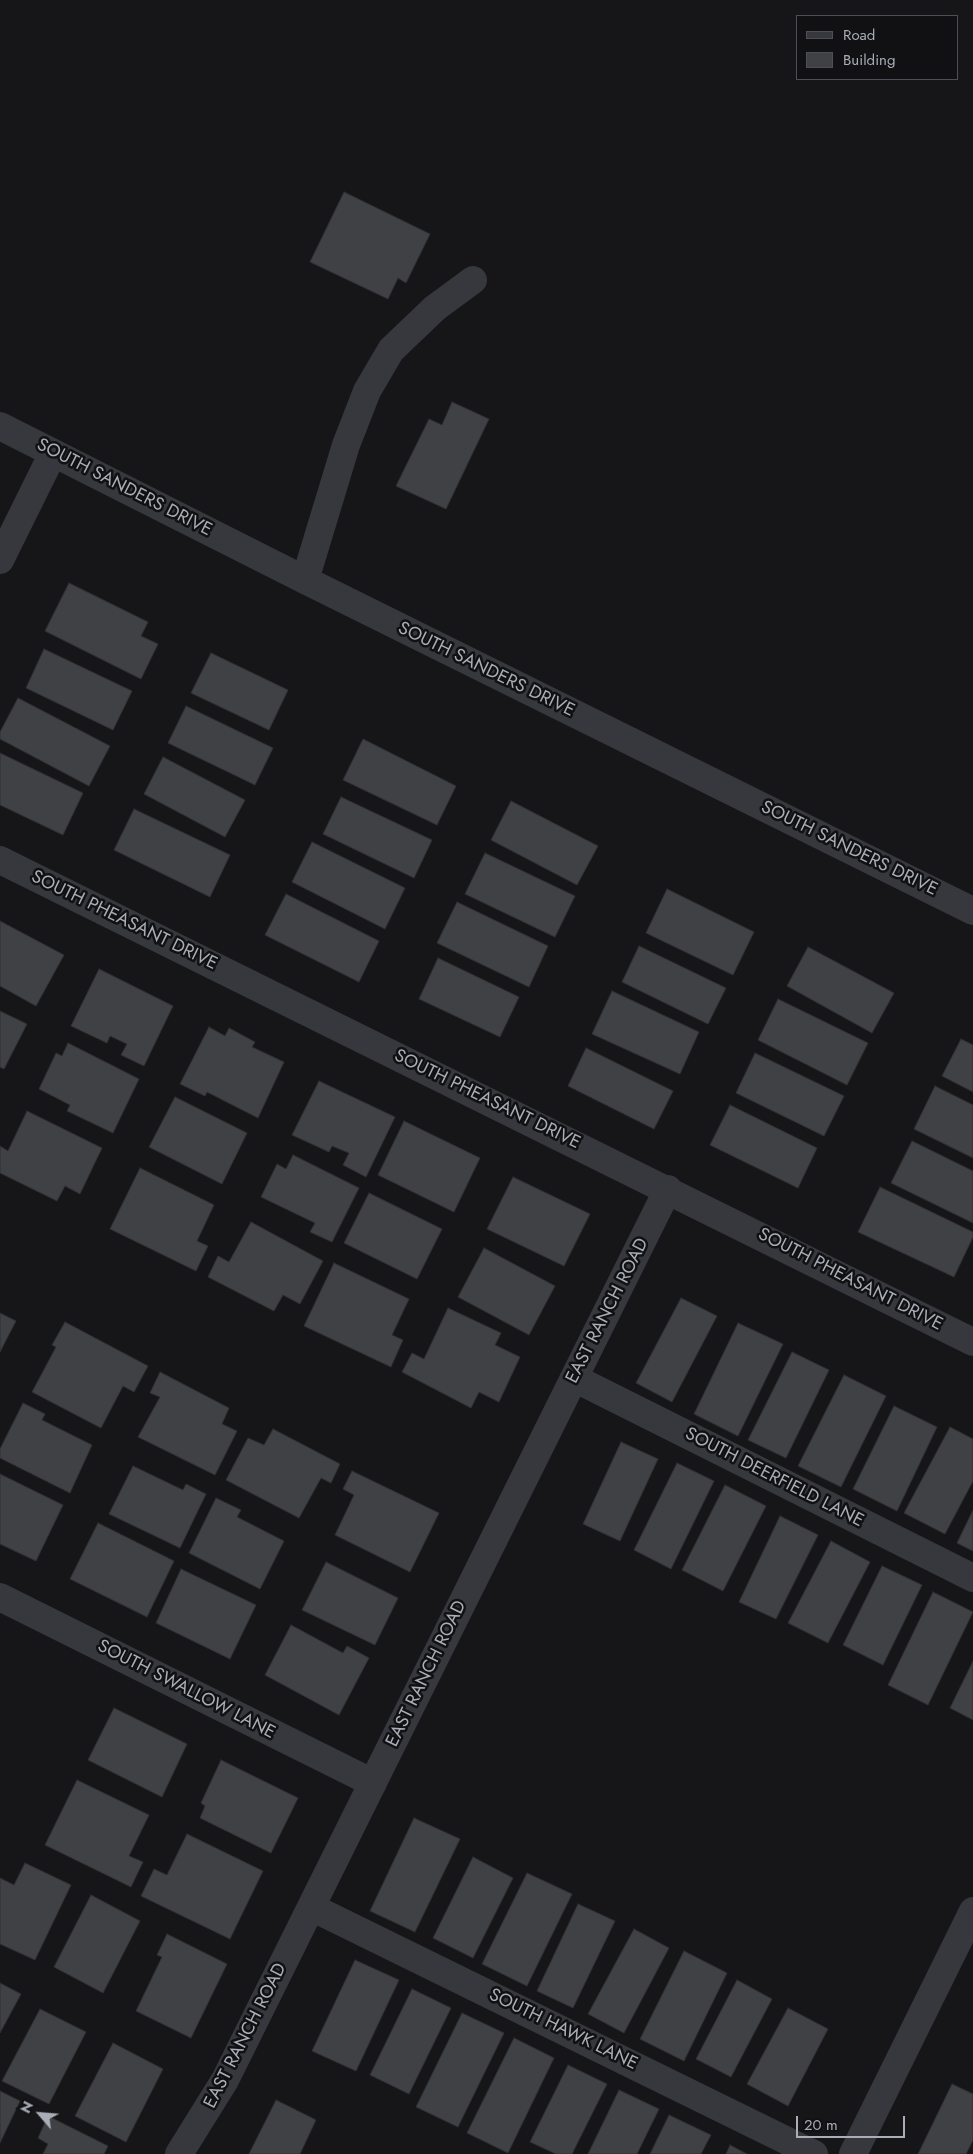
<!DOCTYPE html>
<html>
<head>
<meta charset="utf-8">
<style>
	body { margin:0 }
	#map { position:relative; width:973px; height:2154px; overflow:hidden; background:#161618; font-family:Jost,sans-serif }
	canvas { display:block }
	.legend { position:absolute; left:796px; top:15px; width:162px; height:65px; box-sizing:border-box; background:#111113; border:1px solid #4d4f55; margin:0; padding:6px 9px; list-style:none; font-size:15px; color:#a8adb8 }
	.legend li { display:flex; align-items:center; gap:10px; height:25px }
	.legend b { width:25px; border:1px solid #4d4f55 }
	.north { position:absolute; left:15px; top:2089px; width:50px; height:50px; -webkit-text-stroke:4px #111113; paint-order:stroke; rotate:297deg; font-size:14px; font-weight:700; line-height:20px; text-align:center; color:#a8adb8 }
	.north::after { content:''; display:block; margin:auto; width:18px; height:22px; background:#a8adb8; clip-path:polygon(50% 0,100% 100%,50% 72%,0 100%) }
	.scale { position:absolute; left:796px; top:2116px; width:109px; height:22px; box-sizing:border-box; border:2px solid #a8adb8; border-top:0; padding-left:6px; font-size:15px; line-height:18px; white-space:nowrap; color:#a8adb8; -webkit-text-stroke:4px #111113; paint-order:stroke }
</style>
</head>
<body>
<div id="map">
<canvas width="973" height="2154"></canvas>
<ul class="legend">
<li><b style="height:6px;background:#37383d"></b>Road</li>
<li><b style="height:14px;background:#404145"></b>Building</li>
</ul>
<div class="north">N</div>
<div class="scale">20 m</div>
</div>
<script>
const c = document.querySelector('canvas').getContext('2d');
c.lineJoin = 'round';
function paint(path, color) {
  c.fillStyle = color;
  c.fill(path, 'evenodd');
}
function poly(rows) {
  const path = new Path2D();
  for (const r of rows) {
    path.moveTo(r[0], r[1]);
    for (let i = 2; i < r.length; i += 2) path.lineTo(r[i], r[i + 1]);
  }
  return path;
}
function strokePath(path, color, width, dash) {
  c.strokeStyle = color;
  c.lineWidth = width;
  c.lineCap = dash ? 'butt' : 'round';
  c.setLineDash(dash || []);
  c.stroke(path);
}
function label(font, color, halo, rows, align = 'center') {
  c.font = font + ' Jost,sans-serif';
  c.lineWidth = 5;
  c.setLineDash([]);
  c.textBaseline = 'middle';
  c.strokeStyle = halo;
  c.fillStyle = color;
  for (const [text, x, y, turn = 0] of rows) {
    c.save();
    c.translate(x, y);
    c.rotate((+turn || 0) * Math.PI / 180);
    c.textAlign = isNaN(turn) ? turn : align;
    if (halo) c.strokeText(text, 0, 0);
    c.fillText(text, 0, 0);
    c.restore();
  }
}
const building = poly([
	[344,192,430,234,406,283,398,278,388,299,310,262,344,192],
	[452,402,489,419,446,509,396,486,429,419,442,425,452,402],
	[69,583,148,622,141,636,158,644,141,679,45,631,69,583],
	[44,649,132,691,113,730,26,688,44,649],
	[211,653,288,690,269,730,191,693,211,653],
	[18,698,110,746,89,786,0,739,0,732,18,698],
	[186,706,273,748,255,785,168,743,186,706],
	[363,739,456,786,437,825,343,780,363,739],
	[0,753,83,793,63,835,0,805,0,753],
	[163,757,245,800,225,837,144,794,163,757],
	[341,797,432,840,414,878,323,834,341,797],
	[511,801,598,846,577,885,491,840,511,801],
	[134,809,230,855,210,897,114,850,134,809],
	[312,842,405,888,385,929,292,882,312,842],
	[485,853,575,896,555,937,465,894,485,853],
	[667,889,754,932,733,975,646,933,667,889],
	[286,894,379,941,359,982,265,935,286,894],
	[457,902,548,946,529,987,437,943,457,902],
	[0,921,64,955,36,1006,0,986,0,921],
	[639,946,726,988,708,1024,622,982,639,946],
	[808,947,894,993,872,1033,787,986,808,947],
	[438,958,519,997,500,1037,419,999,438,958],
	[99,969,173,1006,144,1066,121,1055,127,1044,110,1036,107,1043,71,1026,99,969],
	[612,991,699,1032,680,1074,592,1034,612,991],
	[778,999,868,1043,847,1085,758,1040,778,999],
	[0,1011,27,1024,4,1069,0,1067,0,1011],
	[209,1027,225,1036,229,1028,255,1042,252,1047,284,1062,258,1118,207,1092,205,1096,180,1084,209,1027],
	[961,1039,973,1045,973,1092,942,1076,961,1039],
	[68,1043,139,1079,113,1133,67,1111,70,1105,39,1089,56,1053,62,1056,68,1043],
	[586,1048,673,1091,654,1129,568,1086,586,1048],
	[755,1053,844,1096,824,1136,736,1093,755,1053],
	[319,1081,395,1117,366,1177,343,1165,349,1153,332,1146,329,1152,292,1135,319,1081],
	[935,1086,973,1105,973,1158,914,1129,935,1086],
	[175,1097,247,1133,222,1184,149,1147,175,1097],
	[730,1105,817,1148,798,1188,710,1145,730,1105],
	[27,1111,102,1148,80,1194,65,1186,57,1201,0,1173,0,1146,8,1151,27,1111],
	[404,1121,480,1158,454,1212,378,1175,404,1121],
	[912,1141,973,1171,973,1223,891,1183,912,1141],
	[293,1155,359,1188,332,1242,310,1232,315,1223,261,1197,277,1164,286,1169,293,1155],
	[140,1168,214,1205,197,1241,208,1246,196,1271,110,1229,140,1168],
	[513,1177,590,1214,564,1266,487,1229,513,1177],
	[880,1187,973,1232,973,1237,954,1277,858,1232,880,1187],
	[369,1193,442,1229,417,1279,344,1243,369,1193],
	[251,1222,323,1261,300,1304,283,1295,274,1311,208,1277,218,1256,229,1262,251,1222],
	[484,1248,555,1286,529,1335,458,1297,484,1248],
	[334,1263,409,1299,392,1335,403,1340,391,1367,304,1326,334,1263],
	[681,1298,717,1316,672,1402,636,1383,681,1298],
	[448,1308,501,1333,495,1345,520,1357,499,1402,479,1392,471,1408,402,1372,412,1353,424,1359,448,1308],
	[0,1313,16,1321,0,1352,0,1313],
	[65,1322,148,1366,134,1392,123,1386,101,1428,32,1392,56,1347,52,1345,65,1322],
	[738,1323,783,1344,738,1436,694,1414,738,1323],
	[792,1352,829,1370,786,1458,748,1440,792,1352],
	[160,1372,229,1408,222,1424,237,1431,215,1475,138,1437,160,1397,150,1393,160,1372],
	[844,1375,886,1396,841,1487,798,1466,844,1375],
	[23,1403,45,1414,42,1420,92,1445,70,1493,0,1458,0,1449,23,1403],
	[894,1406,937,1427,897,1511,853,1489,894,1406],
	[950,1427,973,1439,973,1481,945,1534,904,1513,950,1427],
	[273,1429,340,1464,331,1483,321,1478,299,1518,226,1480,248,1438,264,1445,273,1429],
	[621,1442,658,1459,620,1541,583,1524,621,1442],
	[677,1463,714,1481,671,1569,634,1550,677,1463],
	[133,1466,183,1490,186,1484,206,1494,180,1548,109,1514,133,1466],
	[352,1471,439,1513,410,1572,335,1535,354,1495,343,1489,352,1471],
	[0,1474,63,1505,36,1561,0,1544,0,1474],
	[725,1485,766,1506,723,1591,682,1570,725,1485],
	[216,1498,241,1510,237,1517,284,1541,260,1589,189,1553,216,1498],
	[973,1510,973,1551,957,1543,973,1510],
	[780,1516,818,1535,776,1619,739,1602,780,1516],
	[98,1523,174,1561,147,1617,70,1579,98,1523],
	[831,1541,870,1562,828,1643,788,1623,831,1541],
	[326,1562,398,1598,375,1645,302,1610,326,1562],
	[882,1566,922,1585,883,1665,843,1645,882,1566],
	[181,1569,256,1605,230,1659,156,1623,181,1569],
	[933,1592,973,1612,928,1705,888,1685,933,1592],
	[291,1625,343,1653,347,1646,369,1658,339,1715,265,1675,291,1625],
	[973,1661,973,1720,950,1708,973,1661],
	[114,1708,187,1744,162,1797,88,1760,114,1708],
	[221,1760,298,1798,271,1853,200,1818,205,1806,201,1803,221,1760],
	[77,1780,149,1815,129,1856,143,1862,131,1887,45,1845,77,1780],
	[414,1818,460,1839,415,1932,370,1911,414,1818],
	[187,1834,263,1871,230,1939,141,1896,154,1869,167,1875,187,1834],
	[473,1857,513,1878,473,1958,433,1938,473,1857],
	[25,1863,71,1885,35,1960,0,1944,0,1878,14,1885,25,1863],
	[527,1873,572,1894,527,1986,482,1964,527,1873],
	[91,1895,140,1921,103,1993,54,1967,91,1895],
	[578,1904,615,1921,573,2008,537,1991,578,1904],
	[634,1929,669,1948,624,2033,588,2014,634,1929],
	[167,1934,227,1964,191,2038,136,2011,162,1957,157,1955,167,1934],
	[684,1951,727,1973,684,2061,640,2039,684,1951],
	[355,1960,399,1980,356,2071,312,2051,355,1960],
	[737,1980,772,1999,731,2077,696,2059,737,1980],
	[0,1983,21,1994,0,2033,0,1983],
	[412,1989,451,2008,409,2094,370,2075,412,1989],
	[788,2008,828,2029,788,2106,747,2084,788,2008],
	[40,2009,86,2032,49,2104,2,2081,40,2009],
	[462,2013,504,2033,458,2127,416,2107,462,2013],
	[514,2038,554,2058,508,2153,467,2133,514,2038],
	[113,2043,163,2069,126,2142,75,2116,113,2043],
	[568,2065,607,2084,572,2154,556,2154,530,2142,568,2065],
	[952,2084,973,2094,973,2140,966,2154,918,2154,952,2084],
	[619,2090,659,2109,637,2154,588,2154,619,2090],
	[0,2091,20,2101,0,2143,0,2091],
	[276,2100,316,2120,300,2154,249,2154,276,2100],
	[669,2115,711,2135,701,2154,650,2154,669,2115],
	[48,2116,108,2146,104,2154,43,2154,48,2144,38,2138,48,2116],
	[730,2145,747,2154,726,2154,730,2145]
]);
const minor = poly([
	[0,426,305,580,973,911],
	[0,560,53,453],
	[305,580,346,445,367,391,391,350,435,308,473,280],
	[0,860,973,1342],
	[574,1378,973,1578],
	[0,1597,373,1783],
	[311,1907,814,2154],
	[179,2154,225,2080,668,1189],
	[853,2154,973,1911]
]);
const streetNames = [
	["SOUTH SANDERS DRIVE",124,488,27],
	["SOUTH SANDERS DRIVE",486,670,26],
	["SOUTH SANDERS DRIVE",849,849,26],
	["SOUTH PHEASANT DRIVE",124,921,26],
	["SOUTH PHEASANT DRIVE",487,1100,26],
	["SOUTH PHEASANT DRIVE",850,1280,27],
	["EAST RANCH ROAD",608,1311,-63],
	["SOUTH DEERFIELD LANE",774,1478,27],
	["EAST RANCH ROAD",427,1674,-64],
	["SOUTH SWALLOW LANE",186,1690,27],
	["SOUTH HAWK LANE",563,2030,26],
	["EAST RANCH ROAD",246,2036,-63]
];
paint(building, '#404145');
strokePath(building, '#303034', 1);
strokePath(minor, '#37383d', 28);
label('18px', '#a8adb8', '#111113', streetNames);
</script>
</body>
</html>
